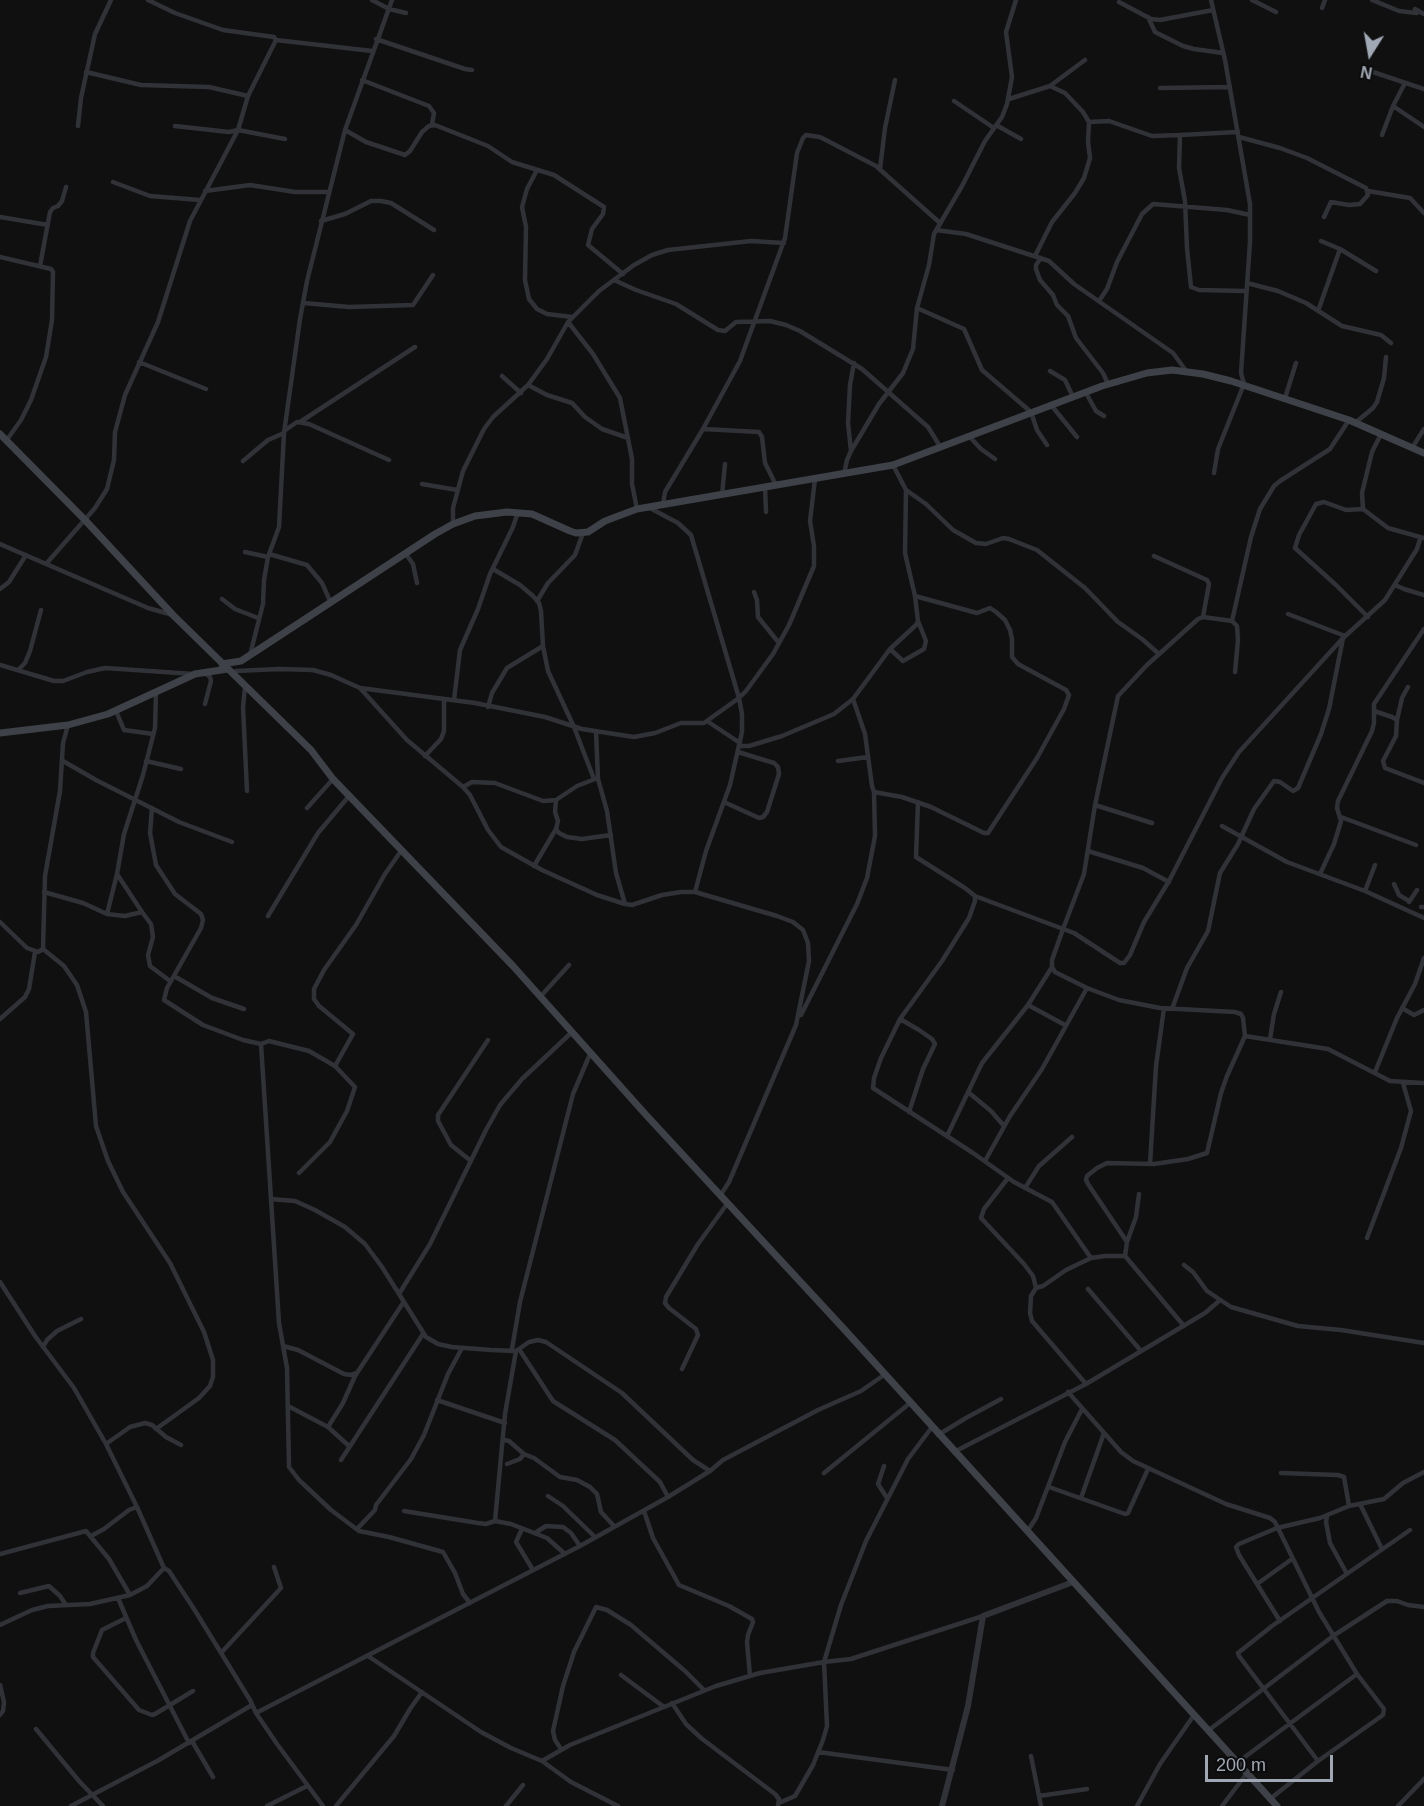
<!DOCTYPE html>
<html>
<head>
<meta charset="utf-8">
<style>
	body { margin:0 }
	#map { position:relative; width:1424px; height:1806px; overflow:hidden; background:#101011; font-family:Helvetica,sans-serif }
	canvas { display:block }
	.north { position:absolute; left:1340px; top:24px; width:60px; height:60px; -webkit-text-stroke:4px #0b0b0c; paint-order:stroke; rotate:191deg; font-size:16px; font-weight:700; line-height:24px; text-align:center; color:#9fa8b4 }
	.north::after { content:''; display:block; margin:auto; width:21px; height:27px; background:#9fa8b4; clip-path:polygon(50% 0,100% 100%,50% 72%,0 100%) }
	.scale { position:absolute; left:1205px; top:1755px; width:128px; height:27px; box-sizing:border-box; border:3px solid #9fa8b4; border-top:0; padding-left:8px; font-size:18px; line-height:21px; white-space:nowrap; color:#9fa8b4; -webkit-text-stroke:4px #0b0b0c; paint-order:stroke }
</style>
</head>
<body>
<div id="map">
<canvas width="1424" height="1806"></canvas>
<div class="north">N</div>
<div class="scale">200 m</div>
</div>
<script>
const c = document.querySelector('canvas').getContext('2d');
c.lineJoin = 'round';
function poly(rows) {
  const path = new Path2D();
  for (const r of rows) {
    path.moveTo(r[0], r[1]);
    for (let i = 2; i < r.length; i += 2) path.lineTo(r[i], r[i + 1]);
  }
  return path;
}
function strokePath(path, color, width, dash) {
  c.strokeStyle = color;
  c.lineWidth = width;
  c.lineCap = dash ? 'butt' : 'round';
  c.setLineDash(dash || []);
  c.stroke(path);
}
const minor = poly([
	[148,0,175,13,223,30,274,37,276,40,372,51],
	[372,0,389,9,406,13],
	[1211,0,1225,60,1250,204,1250,242,1241,373,1244,384,1218,449,1214,473],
	[1252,0,1276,12],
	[1372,0,1399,11,1417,13,1415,9,1424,14],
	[1119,2,1151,19,1160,20,1213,10],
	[1322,8,1325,0],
	[1148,17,1155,32,1183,46,1194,49,1223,53],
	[376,39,465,69,472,70],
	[1370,71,1424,89],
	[86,72,141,85,209,87,248,96],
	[362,80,429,106,434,113,432,124],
	[1050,86,1065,93,1083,112,1089,122,1109,121,1152,136,1180,135],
	[1160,88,1230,87],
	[1009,99,1050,86,1085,60],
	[954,101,994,128],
	[1393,106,1424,127],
	[996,125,1021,139],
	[78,126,81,98,95,34,111,0],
	[175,126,229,132,238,130,285,139],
	[345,130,366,142,405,155,410,151,422,132,429,126,435,125,488,146,512,162,554,175,604,207,603,214,592,229,588,245,623,274],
	[1238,132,1180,135,1179,168,1185,201,1187,248,1191,287,1199,290,1246,291],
	[1382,135,1393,106,1405,83],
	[1239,137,1280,148,1307,158,1366,188,1368,195,1360,204,1349,205,1331,202,1324,217],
	[880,169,885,128,895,80],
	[537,170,527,189,522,207,526,227,525,280,529,299,537,309,547,314,572,317],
	[113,182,150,196,200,200],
	[205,191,250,185,295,192,329,192],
	[1368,191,1410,198,1424,213],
	[0,217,48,225],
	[321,221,345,214,371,201,381,201,391,203,434,230],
	[936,230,966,234,1049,261,1074,284,1173,353,1187,372],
	[1321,241,1340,249],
	[1035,256,1052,222,1075,193,1084,178,1090,158,1088,142,1089,122],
	[0,257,51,269,53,272,52,320,46,357,31,400,21,420,6,441],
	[1041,258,1036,265,1036,269,1040,280,1053,295,1057,305,1068,316,1076,338,1103,373,1108,384],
	[40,266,50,212,53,208,58,206,62,201,66,187],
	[614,280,636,290,676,304,718,330,725,331,736,322,770,321,786,325,800,331,862,369,928,427,941,448],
	[1247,283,1278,291,1306,303,1342,326,1381,335,1391,343],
	[1099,301,1107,289,1117,262,1142,214,1153,204,1227,210,1250,215],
	[304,303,349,307,413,305,433,275],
	[917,308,964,329,982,370,1031,412,1037,430,1047,445],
	[1318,311,1340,249,1376,271],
	[568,322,593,354,620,398,632,459,632,484,637,509],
	[139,362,206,389],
	[1050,371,1065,380,1073,397],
	[502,376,521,393],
	[528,385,547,395,572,403,585,417,602,429,628,438],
	[1086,393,1096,411,1104,416],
	[1285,398,1296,363],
	[1051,405,1077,437],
	[300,422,415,347],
	[1355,423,1373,408,1377,402,1384,378,1386,357],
	[703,429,759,432,762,437,765,463,776,485],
	[284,431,297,422,309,424,389,460],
	[1381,434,1372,452,1362,493,1363,509,1388,528,1424,538],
	[969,436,981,449,995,459],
	[1412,448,1424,429],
	[851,451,848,423,850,385,854,363],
	[243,461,268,440,284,433],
	[844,474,847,460,851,451,879,404,903,373,913,349,917,308,929,265,934,234,962,186,985,141,1002,117,1007,104,1012,77,1006,32,1016,0],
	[422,484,457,490],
	[765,487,766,512],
	[906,490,926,504,953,530,976,543,986,544,1003,538,1009,539,1037,550,1085,588,1118,622,1142,639,1159,654],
	[722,495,725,464],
	[663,504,665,492,703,429,740,361,785,238,797,153,803,138,806,135,820,137,876,166,940,223],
	[648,507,678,523,691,535,739,698,742,714,742,732,730,785,706,851,695,892],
	[1363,509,1346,510,1324,502,1316,504,1299,535,1295,548,1336,585,1368,617],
	[453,524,453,508,463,471,484,429,493,417,528,385,547,359,568,322,599,291,634,265,652,255,668,250,751,241,784,243],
	[0,544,148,608,173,615],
	[245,552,268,557],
	[405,553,413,564,417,583],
	[269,554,307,565,322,583,330,601],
	[1154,556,1207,580,1209,584,1203,617],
	[46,564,95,508,107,489,114,460,115,432,125,395,158,322,190,221,238,130,248,96,276,40],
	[493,569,520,585,533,596,539,603,541,611,543,646,548,671,574,727,594,779],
	[1395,585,1404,589,1424,595],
	[0,589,9,582,26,555],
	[754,592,757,600,758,617,779,643],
	[222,599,235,609,258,618],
	[537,601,548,583,575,555,583,533],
	[1288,614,1345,636],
	[890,649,903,661,924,649,926,641,918,621],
	[250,655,263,604,264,580,268,557,279,527,284,433,300,319,307,281,345,130,392,0],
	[0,665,54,681,63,681,87,672,105,668,194,674],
	[18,670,25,663,30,651,41,610],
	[236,671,279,669,313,670,331,675,360,688,475,703,545,717,582,729,634,737,655,733,681,723,704,723,739,698,746,691,773,654,789,625,814,566,814,546,810,521,815,479],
	[1235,672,1238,640,1237,626,1232,621,1251,537,1260,509,1274,486,1280,481,1330,449,1349,420],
	[205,673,210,677,211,681,205,704],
	[245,687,243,707,247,791],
	[360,688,407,740,463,787,470,795,488,830,501,847,542,870,597,895,625,904,632,905,662,895,681,892,695,892,777,916,793,922,803,930,808,943,809,961,796,1025,729,1182,720,1196],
	[853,699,865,734,872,786,874,792,902,797,931,807,984,833,988,833,1037,758,1064,709,1069,695,1066,690,1018,664,1012,657,1012,639,1010,630,1005,620,996,612,990,608,977,613,915,596],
	[454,700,460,650,478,609,490,574,513,527,518,512],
	[488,707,492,693,507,668,543,646],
	[116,711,124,730,153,734],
	[1374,711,1392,717,1397,720,1396,736,1383,761,1385,768,1424,783],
	[1397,720,1402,698,1408,687],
	[707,721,740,743],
	[596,732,598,779,607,811,616,873,625,904],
	[739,746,749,746,782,736,834,714,853,699,890,649,916,625,918,621,915,596,905,553,906,490,893,465],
	[425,756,441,739,444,731,444,700],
	[63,761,96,780,179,822,232,842],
	[146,761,181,769],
	[838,761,868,757],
	[463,787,472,782,495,783,543,801,556,800,577,786,595,779],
	[556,800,555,812,558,821,556,829,559,833,567,837,582,839,611,835],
	[724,802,759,818,763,817,767,812,779,774,778,767,774,763,738,752],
	[918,802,916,857,965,888,975,896,975,901,969,918,942,961,900,1019,881,1058,874,1078,873,1088,973,1153,1014,1182,1052,1202,1091,1258],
	[1095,805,1152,823],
	[152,808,150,833,156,865,175,894,201,914,203,920,201,928,167,988,164,1000,203,1025,243,1040,261,1044,269,1041,309,1051,335,1066,355,1087,347,1111,330,1142,299,1173],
	[307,808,333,779],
	[1341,817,1416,845],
	[1222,826,1287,862,1365,891,1424,918],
	[1088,851,1143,868,1169,882],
	[534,866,556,829],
	[117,874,142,912],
	[1320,874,1334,844,1341,821,1337,808,1338,801,1372,731,1374,723,1374,704,1424,629],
	[1394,884,1399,895,1409,901],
	[1365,891,1375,865],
	[44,892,83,903,107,914,125,916,142,912,151,924,153,937,148,955,150,966,170,981],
	[975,896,1074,933,1120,963,1124,963,1130,955,1144,922,1169,881,1222,778,1239,752,1343,638,1385,600,1417,549,1420,539],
	[1409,902,1417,890],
	[1421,907,1424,907],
	[107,914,117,874,124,834,143,775,155,728,156,692],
	[268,916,318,833,349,796],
	[0,922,27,948,38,952,43,949,45,876,60,791,63,743,68,725],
	[43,949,64,966,77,985,86,1012,96,1126,108,1161,123,1192,170,1263,204,1332,213,1360,213,1377,210,1386,199,1398,156,1429],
	[1052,967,1055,972,1087,988,1119,1000,1160,1008,1235,1012,1241,1014,1243,1018,1245,1036,1227,1076,1221,1093,1207,1153,1188,1159,1154,1164,1107,1163,1097,1168,1087,1176,1086,1180,1088,1184,1127,1242],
	[174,976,212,998,244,1009],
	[540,997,569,965],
	[1028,1005,1065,1025],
	[1402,1008,1414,1015,1424,1010],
	[1172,1009,1187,968,1208,931,1220,873,1238,844,1254,809,1274,781,1280,782,1293,791,1298,788,1321,734,1329,709,1343,638],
	[801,1015,857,904,867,878,875,836,874,792],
	[0,1019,25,997,29,989,35,952],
	[900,1019,919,1030,932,1039,935,1044,923,1069,909,1112],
	[1245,1036,1328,1049,1390,1081,1424,1083],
	[1270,1039,1274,1014,1281,992],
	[261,1044,279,1323,287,1368,289,1467,299,1480,331,1510,359,1531,389,1537,443,1552,455,1573,463,1594,470,1603],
	[335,1066,353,1034,319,1006,314,999,314,989,324,970,356,925,385,874,401,851],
	[1375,1072,1397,1018,1415,984,1424,958],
	[968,1092,991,1111,1004,1126],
	[947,1136,982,1063,1028,1005,1052,967,1052,960,1063,929,1084,874,1095,805,1118,696,1147,665,1198,619,1203,617,1232,621],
	[471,1161,451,1145,438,1121,438,1115,488,1040],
	[985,1161,1010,1116,1042,1069,1087,988],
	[1150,1164,1156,1066,1164,1008],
	[1008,1178,984,1209,981,1218,1024,1264,1033,1276,1036,1288],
	[1025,1188,1039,1166,1072,1137],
	[1139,1194,1136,1217,1127,1242,1125,1256,1184,1326],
	[271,1199,295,1201,315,1210,345,1227,365,1244,382,1267,426,1337,438,1344,452,1347,491,1350,516,1351,519,1349,553,1401,615,1440,660,1482,668,1497],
	[1367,1238,1401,1148,1411,1111,1403,1083],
	[1184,1265,1193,1272,1207,1291,1231,1307,1298,1326,1341,1330,1424,1343],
	[0,1282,35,1336,74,1388,106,1444,137,1507,164,1568,169,1571,194,1609,250,1700,256,1713,277,1744,323,1806],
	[1088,1289,1141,1351],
	[399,1294,430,1244,486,1130,500,1105,522,1079,571,1033],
	[283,1346,298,1350,344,1374,351,1375,357,1373],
	[43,1347,47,1340,57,1331,81,1319],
	[512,1349,520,1302,573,1094,590,1054],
	[519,1349,529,1342,538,1340,546,1342,622,1393,693,1460,710,1471],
	[516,1351,505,1414,495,1521,511,1524,547,1538,565,1554],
	[682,1369,698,1335,696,1329,669,1308,665,1303,666,1297,698,1244,727,1204],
	[1086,1384,1032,1321,1030,1313,1031,1296,1036,1288,1043,1286,1066,1270,1091,1258,1105,1256,1125,1256],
	[1068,1392,1121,1452,1133,1461,1226,1504,1270,1518,1275,1522,1319,1612,1357,1674,1384,1709,1383,1715,1318,1761,1270,1799],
	[437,1400,505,1423],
	[288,1406,328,1427,343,1403,355,1376,403,1303],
	[328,1427,349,1446],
	[938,1435,966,1418,1001,1399],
	[504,1440,509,1441,524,1454],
	[106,1444,130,1427,145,1423,152,1425,166,1437,181,1445],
	[954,1452,1086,1384,1205,1313,1219,1301],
	[341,1460,423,1334],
	[507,1464,520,1459,524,1454,534,1458,560,1477,577,1480,590,1487,597,1494,601,1512,614,1526],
	[884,1466,878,1484,887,1498],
	[824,1473,910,1403],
	[1281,1473,1338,1475,1344,1477,1349,1506],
	[1049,1487,1125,1514,1128,1513,1148,1469],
	[548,1496,563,1506,595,1537],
	[1081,1498,1104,1433],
	[1360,1504,1382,1549],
	[404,1511,478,1523,486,1524,495,1521],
	[644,1511,653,1538,679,1585,729,1606,752,1619,753,1622,748,1635,747,1642,750,1676],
	[1327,1516,1326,1522,1330,1543,1347,1574],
	[357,1529,375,1510,376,1505,411,1459,424,1435,448,1374,462,1348],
	[522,1529,516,1542,533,1570],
	[1027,1532,1036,1518,1065,1442,1082,1409],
	[535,1533,546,1526,563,1527,571,1533,580,1546],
	[91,1536,104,1529,129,1510,137,1507],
	[0,1554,86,1531,109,1559,130,1595],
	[1257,1584,1292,1559],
	[20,1593,49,1586,60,1596,66,1605],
	[118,1598,136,1640,189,1743],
	[126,1618,102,1630,93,1653,93,1657,139,1710,152,1715,155,1714,193,1691],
	[1280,1621,1239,1555,1236,1547,1239,1544,1277,1528,1320,1518,1349,1506,1384,1499,1403,1483,1424,1472],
	[0,1625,32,1610,48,1606,90,1604,130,1595,147,1586,164,1568],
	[221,1653,281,1588,274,1567],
	[368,1656,481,1732,511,1748,542,1761,571,1782,618,1806],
	[621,1675,664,1707],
	[0,1685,4,1702,3,1711,0,1715],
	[672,1703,686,1724,701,1738,775,1794,779,1799,778,1806],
	[256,1713,580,1546,668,1497,710,1471,723,1460,818,1410,861,1391,884,1375],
	[36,1729,79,1781,103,1806],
	[1209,1730,1333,1636,1387,1601,1397,1601,1408,1605,1424,1607],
	[192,1741,213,1777],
	[561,1749,555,1740,553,1731,563,1686,574,1652,596,1607,607,1610,631,1625,685,1671,704,1690],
	[818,1752,953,1770],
	[1031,1756,1041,1806],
	[542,1761,570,1745,716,1686,760,1673,824,1662,841,1605,866,1541,908,1459,932,1427],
	[1318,1761,1239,1656,1238,1653,1272,1626,1410,1530],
	[1238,1762,1357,1674],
	[1039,1796,1087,1789],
	[779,1803,795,1796,813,1765,823,1740,827,1726,824,1662,851,1659,983,1616],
	[71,1806,159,1760,252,1705],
	[267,1806,307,1786],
	[336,1806,394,1736,410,1709,422,1692],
	[506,1806,523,1785],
	[1137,1806,1160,1764,1194,1715],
	[1222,1806,1247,1773],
	[1398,1806,1424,1779]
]);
const tertiary = poly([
	[942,1806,968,1706,983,1616,1073,1582]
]);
const secondary = poly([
	[0,434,85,520,173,615,311,750,333,779,513,966,647,1116,844,1329,1277,1806],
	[222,664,241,661,435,534,453,524,475,516,507,512,532,514,570,531,576,533,588,532,605,521,637,509,893,465,1102,386,1147,373,1172,370,1203,374,1231,381,1349,420,1424,453],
	[0,733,68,725,108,714,195,674,228,669]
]);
strokePath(minor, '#303237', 4.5);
strokePath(tertiary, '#303237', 6);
strokePath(secondary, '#3e4147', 7);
</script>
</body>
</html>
